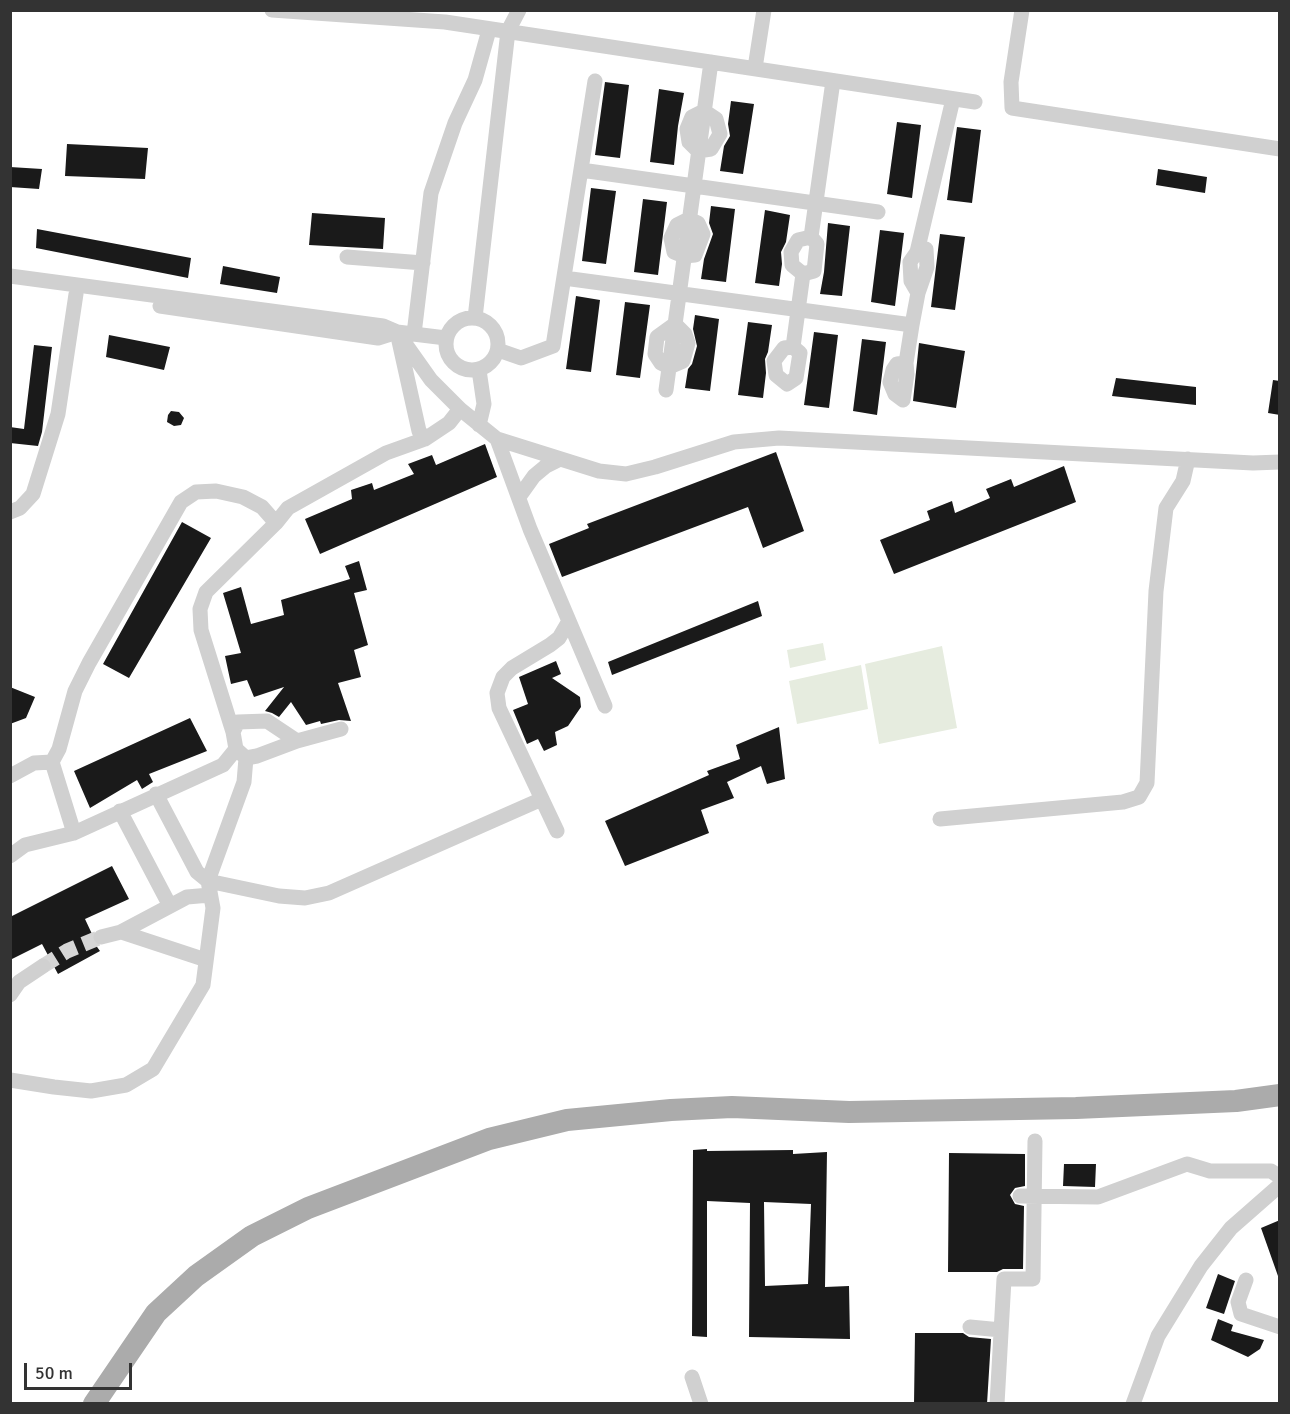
<!DOCTYPE html>
<html>
<head>
<meta charset="utf-8">
<style>
	body { margin:0 }
	#map { position:relative; width:1290px; height:1414px; overflow:hidden; background:#fff; font-family:Signika,sans-serif }
	canvas { display:block }
	.frame { position:absolute; inset:0; border:12px solid #333; pointer-events:none }
	.scale { position:absolute; left:24px; top:1363px; width:108px; height:27px; box-sizing:border-box; border:3px solid #333; border-top:0; padding-left:8px; font-size:18px; line-height:21px; white-space:nowrap; color:#333; -webkit-text-stroke:4px #fff; paint-order:stroke }
</style>
</head>
<body>
<div id="map">
<canvas width="1290" height="1414"></canvas>
<div class="frame"></div>
<div class="scale">50 m</div>
</div>
<script>
const c = document.querySelector('canvas').getContext('2d');
c.lineJoin = 'round';
function paint(path, color) {
  c.fillStyle = color;
  c.fill(path, 'evenodd');
}
function poly(rows) {
  const path = new Path2D();
  for (const r of rows) {
    if (r.length === 3) {
      path.moveTo(r[0] + r[2], r[1]);
      path.arc(r[0], r[1], r[2], 0, 2 * Math.PI);
      continue;
    }
    path.moveTo(r[0], r[1]);
    for (let i = 2; i < r.length; i += 2) path.lineTo(r[i], r[i + 1]);
  }
  return path;
}
function strokePath(path, color, width, dash) {
  c.strokeStyle = color;
  c.lineWidth = width;
  c.lineCap = dash ? 'butt' : 'round';
  c.setLineDash(dash || []);
  c.stroke(path);
}
const green = poly([
	[823,643,826,660,790,668,787,650],
	[942,646,957,728,879,744,865,664],
	[861,665,868,709,797,724,789,681]
]);
const building = poly([
	[605,82,629,85,620,158,595,155],
	[659,89,684,93,678,126,674,165,650,162],
	[731,101,754,104,743,174,720,171,724,146,730,136,728,124],
	[897,122,921,125,912,198,887,194],
	[957,127,981,130,972,203,947,200],
	[67,144,148,148,145,179,65,176],
	[10,167,42,169,39,189,10,187],
	[1158,169,1207,177,1205,193,1156,185],
	[591,188,616,191,606,264,582,261],
	[643,199,667,202,658,275,634,272],
	[711,206,735,209,726,282,701,279,704,259,713,234,709,223],
	[765,210,790,215,786,242,781,252,782,264,779,286,755,283],
	[312,213,385,218,383,249,309,245],
	[828,223,850,226,842,296,820,294,824,272],
	[37,229,191,258,188,278,36,248],
	[880,230,904,233,895,306,871,302],
	[940,234,965,237,955,310,931,307],
	[223,266,280,277,277,293,220,284],
	[576,296,600,300,591,372,566,369],
	[625,302,650,305,640,378,616,375],
	[695,315,719,319,710,391,685,388,688,369,692,364,697,346,693,329],
	[748,322,772,325,768,352,765,359,766,373,763,398,738,395],
	[814,332,838,335,829,408,804,405],
	[109,335,170,347,164,370,106,357],
	[862,339,886,342,877,415,853,411],
	[919,343,965,351,956,408,913,401],
	[34,345,52,347,42,432,38,446,10,443,10,427,24,429],
	[1116,378,1196,387,1196,405,1112,396],
	[1273,380,1280,381,1280,415,1268,413],
	[171,411,179,412,184,418,181,425,174,426,167,422,168,415],
	[485,444,497,477,320,554,305,519,352,499,351,490,372,483,374,490,414,474,408,464,432,455,436,465],
	[776,452,804,531,763,548,748,507,562,577,549,544,589,528,587,524],
	[1064,466,1076,502,894,574,880,540,930,520,927,511,952,501,955,513,990,498,986,489,1011,479,1014,487],
	[182,522,211,538,129,678,103,664],
	[359,561,367,590,354,593,368,645,354,650,361,677,338,683,351,721,339,720,321,724,320,721,306,725,291,702,279,717,272,713,265,711,284,687,254,697,247,680,231,684,225,656,241,653,223,593,241,587,251,624,284,615,281,600,350,579,345,566],
	[758,601,762,616,612,675,608,662],
	[556,661,561,674,552,678,580,697,581,707,568,726,555,732,557,745,544,751,538,739,527,744,513,710,528,704,519,677],
	[10,687,35,697,26,718,10,724],
	[190,718,207,751,149,774,153,782,142,789,137,780,90,808,74,771],
	[779,727,785,779,767,784,761,766,727,782,734,798,701,810,709,833,625,866,605,821,709,775,707,771,740,759,736,745],
	[112,866,129,899,85,919,92,934,92,940,100,951,58,974,42,944,10,960,10,917],
	[707,1149,707,1151,793,1150,793,1154,827,1152,825,1287,849,1286,850,1339,749,1337,750,1203,707,1201,707,1337,692,1336,693,1150],
	[764,1202,811,1204,808,1284,765,1286],
	[949,1153,1025,1154,1025,1186,1015,1188,1010,1195,1015,1204,1024,1206,1023,1269,1003,1269,997,1272,948,1272],
	[1064,1164,1096,1164,1095,1187,1063,1186],
	[1280,1220,1280,1276,1278,1276,1261,1228],
	[1218,1274,1235,1281,1224,1314,1206,1308],
	[1218,1319,1233,1325,1231,1331,1264,1340,1260,1349,1248,1357,1211,1340],
	[915,1333,963,1333,969,1337,991,1339,987,1404,914,1404]
]);
const streetTunnel = poly([
	[43,966,67,951,101,937]
]);
const street = poly([
	[272,10,445,22,975,102],
	[1022,10,1011,82,1012,108,1280,149],
	[755,68,764,10],
	[704,111,716,119,720,134,711,149,698,151,689,142,687,129,692,117,704,111],
	[581,170,878,212],
	[689,219,698,223,703,234,695,255,684,256,674,252,671,238,677,225,689,219],
	[811,237,798,240,791,252,792,265,803,274,814,271,817,244,811,237,833,81],
	[917,252,953,99],
	[347,257,423,263],
	[10,276,383,326,397,332,446,338],
	[564,278,912,325],
	[160,306,378,338,397,332],
	[472,344,26],
	[475,318,508,31,519,10],
	[675,324,685,334,688,343,683,361,669,367,661,363,655,354,657,337,675,324],
	[397,332,431,380,460,409,497,439,599,471,626,474,655,467,734,442,779,438,1253,463,1280,462],
	[414,334,431,193,455,123,475,80,489,30],
	[399,341,419,431,425,439],
	[793,347,800,353,796,378,787,384,776,375,774,361,784,348,793,347],
	[793,347,803,274],
	[498,350,521,358,553,346,595,81],
	[906,363,897,364,893,370,890,382,895,394,903,400,907,374,906,363,912,325,918,293,927,267,926,249,917,252,910,262,911,281,918,293],
	[666,390,711,62],
	[479,425,484,404,479,370],
	[497,439,530,529,605,706],
	[519,497,534,476,546,466,560,459],
	[10,512,20,508,33,494,58,414,76,294],
	[233,732,201,630,200,609,206,592,276,523,288,508,386,453,425,439,449,423,460,409],
	[297,741,267,721,238,722,233,732,236,749,246,758,257,756,297,741,341,729],
	[10,776,34,763,52,762],
	[156,794,197,872,208,881,279,896,305,898,329,893,542,799],
	[120,811,170,906],
	[940,819,1123,802,1139,797,1147,783,1156,591,1166,508,1183,481,1188,459],
	[557,831,499,708,497,693,503,677,512,668,550,645,559,638,569,621],
	[74,833,52,762,59,749,75,691,89,663,181,502,196,492,216,491,243,497,262,507,276,523],
	[10,856,25,845,74,833,223,765,236,749],
	[121,932,206,960],
	[101,937,121,932,187,897,210,895],
	[10,995,19,982,43,966],
	[10,1080,54,1087,91,1091,126,1085,153,1069,203,985,213,908,208,881,244,782,246,758],
	[1020,1196,1098,1197,1187,1164,1210,1171,1271,1171,1280,1177],
	[1246,1280,1238,1302,1241,1314,1280,1327],
	[970,1327,1001,1330],
	[692,1377,701,1404],
	[997,1404,1004,1279,1033,1279,1035,1141],
	[1133,1404,1158,1336,1201,1266,1231,1228,1280,1185]
]);
const primary = poly([
	[94,1404,156,1313,196,1276,252,1236,308,1208,489,1139,567,1120,671,1110,732,1107,849,1112,1076,1108,1236,1101,1280,1095]
]);
paint(green, '#e6ecdf');
paint(building, '#1a1a1a');
strokePath(streetTunnel, '#d6d6d6', 15, [15, 8]);
strokePath(street, '#d0d0d0', 15);
strokePath(primary, '#ababab', 22);
</script>
</body>
</html>
